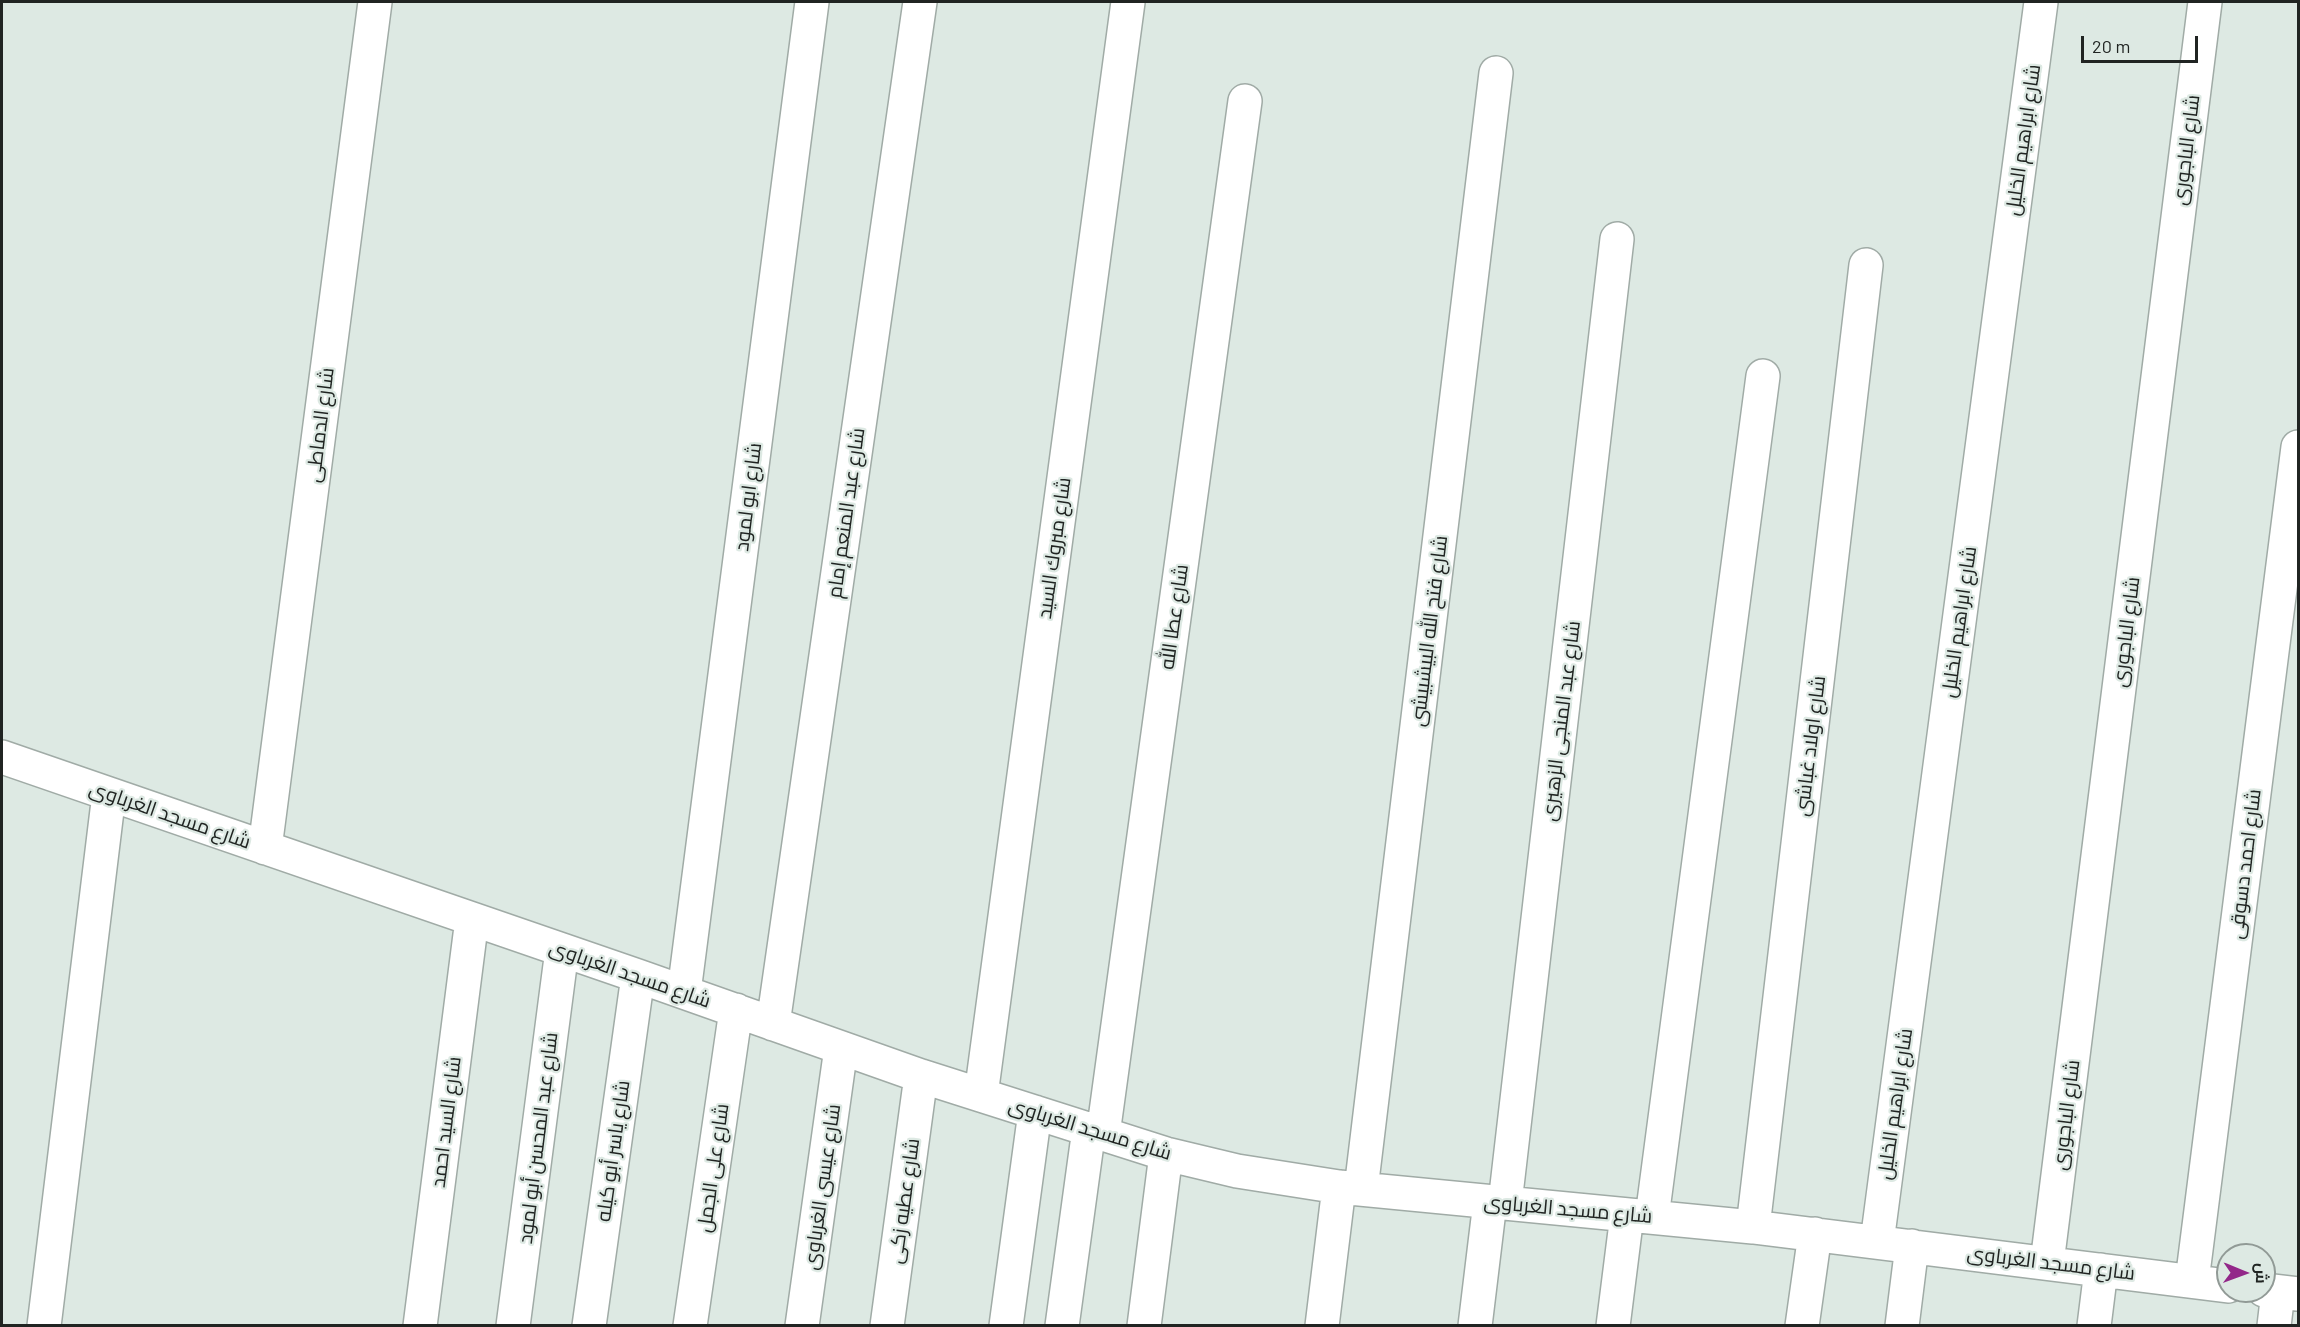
<!DOCTYPE html>
<html>
<head>
<meta charset="utf-8">
<style>
	body { margin:0 }
	#map { position:relative; width:2300px; height:1327px; overflow:hidden; background:#dde9e3; font-family:Barlow,Cairo,sans-serif }
	canvas { display:block }
	.frame { position:absolute; inset:0; border:3px solid #202422; pointer-events:none }
	.north { position:absolute; left:2216px; top:1243px; width:60px; height:60px; box-sizing:border-box; background:#dde9e3; border:2px solid #919a96; border-radius:50%; rotate:91deg; font-size:16px; font-weight:700; line-height:24px; text-align:center; color:#202422 }
	.north::after { content:''; display:block; margin:auto; width:21px; height:27px; background:#932789; clip-path:polygon(50% 0,100% 100%,50% 72%,0 100%) }
	.scale { position:absolute; left:2081px; top:36px; width:117px; height:27px; box-sizing:border-box; border:3px solid #202422; border-top:0; padding-left:8px; font-size:18px; line-height:21px; white-space:nowrap; color:#202422; -webkit-text-stroke:4px #dde9e3; paint-order:stroke }
</style>
</head>
<body>
<div id="map">
<canvas width="2300" height="1327"></canvas>
<div class="frame"></div>
<div class="north">ش</div>
<div class="scale">20 m</div>
</div>
<script>
const c = document.querySelector('canvas').getContext('2d');
c.lineJoin = 'round';
function poly(rows) {
  const path = new Path2D();
  for (const r of rows) {
    path.moveTo(r[0], r[1]);
    for (let i = 2; i < r.length; i += 2) path.lineTo(r[i], r[i + 1]);
  }
  return path;
}
function strokePath(path, color, width, dash) {
  c.strokeStyle = color;
  c.lineWidth = width;
  c.lineCap = dash ? 'butt' : 'round';
  c.setLineDash(dash || []);
  c.stroke(path);
}
function label(font, color, halo, rows, align = 'center') {
  c.font = font + ' Barlow,Cairo,sans-serif';
  c.lineWidth = 4.5;
  c.setLineDash([]);
  c.textBaseline = 'middle';
  c.strokeStyle = halo;
  c.fillStyle = color;
  for (const [text, x, y, turn = 0] of rows) {
    c.save();
    c.translate(x, y);
    c.rotate((+turn || 0) * Math.PI / 180);
    c.textAlign = isNaN(turn) ? turn : align;
    if (halo) c.strokeText(text, 0, 0);
    c.fillText(text, 0, 0);
    c.restore();
  }
}
const minor = poly([
	[2,757,638,976,921,1076,1166,1154,1237,1171,1339,1187,1753,1227,2228,1286],
	[265,848,375,2],
	[684,992,812,2],
	[773,1024,920,2],
	[981,1095,1128,2],
	[1103,1134,1245,101],
	[1361,1189,1496,73],
	[1505,1203,1617,239],
	[1652,1217,1763,376],
	[1753,1227,1866,265],
	[1877,1242,2041,2],
	[2047,1263,2205,2],
	[2192,1281,2298,447],
	[2264,1290,2298,1294],
	[44,1326,109,794],
	[420,1326,472,919],
	[513,1326,562,950],
	[589,1326,638,976],
	[690,1326,736,1010],
	[802,1326,841,1048],
	[887,1326,921,1076],
	[1006,1326,1035,1112],
	[1062,1326,1089,1129],
	[1144,1326,1166,1154],
	[1322,1326,1339,1187],
	[1475,1326,1490,1202],
	[1613,1326,1627,1215],
	[1802,1326,1815,1234],
	[1902,1326,1912,1246],
	[2094,1326,2101,1270],
	[2274,1326,2278,1292]
]);
const streetNames = [
	["شارع ابراهيم الخليل",2023,140,-82],
	["شارع الباجورى",2186,150,-83],
	["شارع الدماطى",320,425,-83],
	["شارع ابو لمود",748,497,-83],
	["شارع عبد المنعم إمام",846,513,-82],
	["شارع مبروك السيد",1054,548,-82],
	["شارع عطا الله",1174,617,-82],
	["شارع ابراهيم الخليل",1959,622,-82],
	["شارع فتح الله البيشبيشى",1429,631,-83],
	["شارع الباجورى",2126,632,-83],
	["شارع عبد المنجى الزهيرى",1561,721,-83],
	["شارع اولاد غباشى",1810,746,-83],
	["شارع مسجد الغرباوى",170,815,19],
	["شارع احمد دسوقى",2245,864,-83],
	["شارع مسجد الغرباوى",630,974,19],
	["شارع ابراهيم الخليل",1895,1104,-82],
	["شارع الباجورى",2066,1115,-83],
	["شارع السيد احمد",446,1122,-83],
	["شارع مسجد الغرباوى",1090,1129,17],
	["شارع عبد المحسن أبو لمود",538,1138,-83],
	["شارع ياسر أبو كيله",613,1151,-82],
	["شارع على الجمل",713,1168,-82],
	["شارع عيسى الغرباوى",822,1187,-82],
	["شارع عطيه زكى",904,1201,-82],
	["شارع مسجد الغرباوى",1568,1209,5],
	["شارع مسجد الغرباوى",2051,1263,7]
];
strokePath(minor, '#a0aba6', 36);
strokePath(minor, '#fff', 33);
label('20px', '#202422', '#dde9e3', streetNames);
</script>
</body>
</html>
